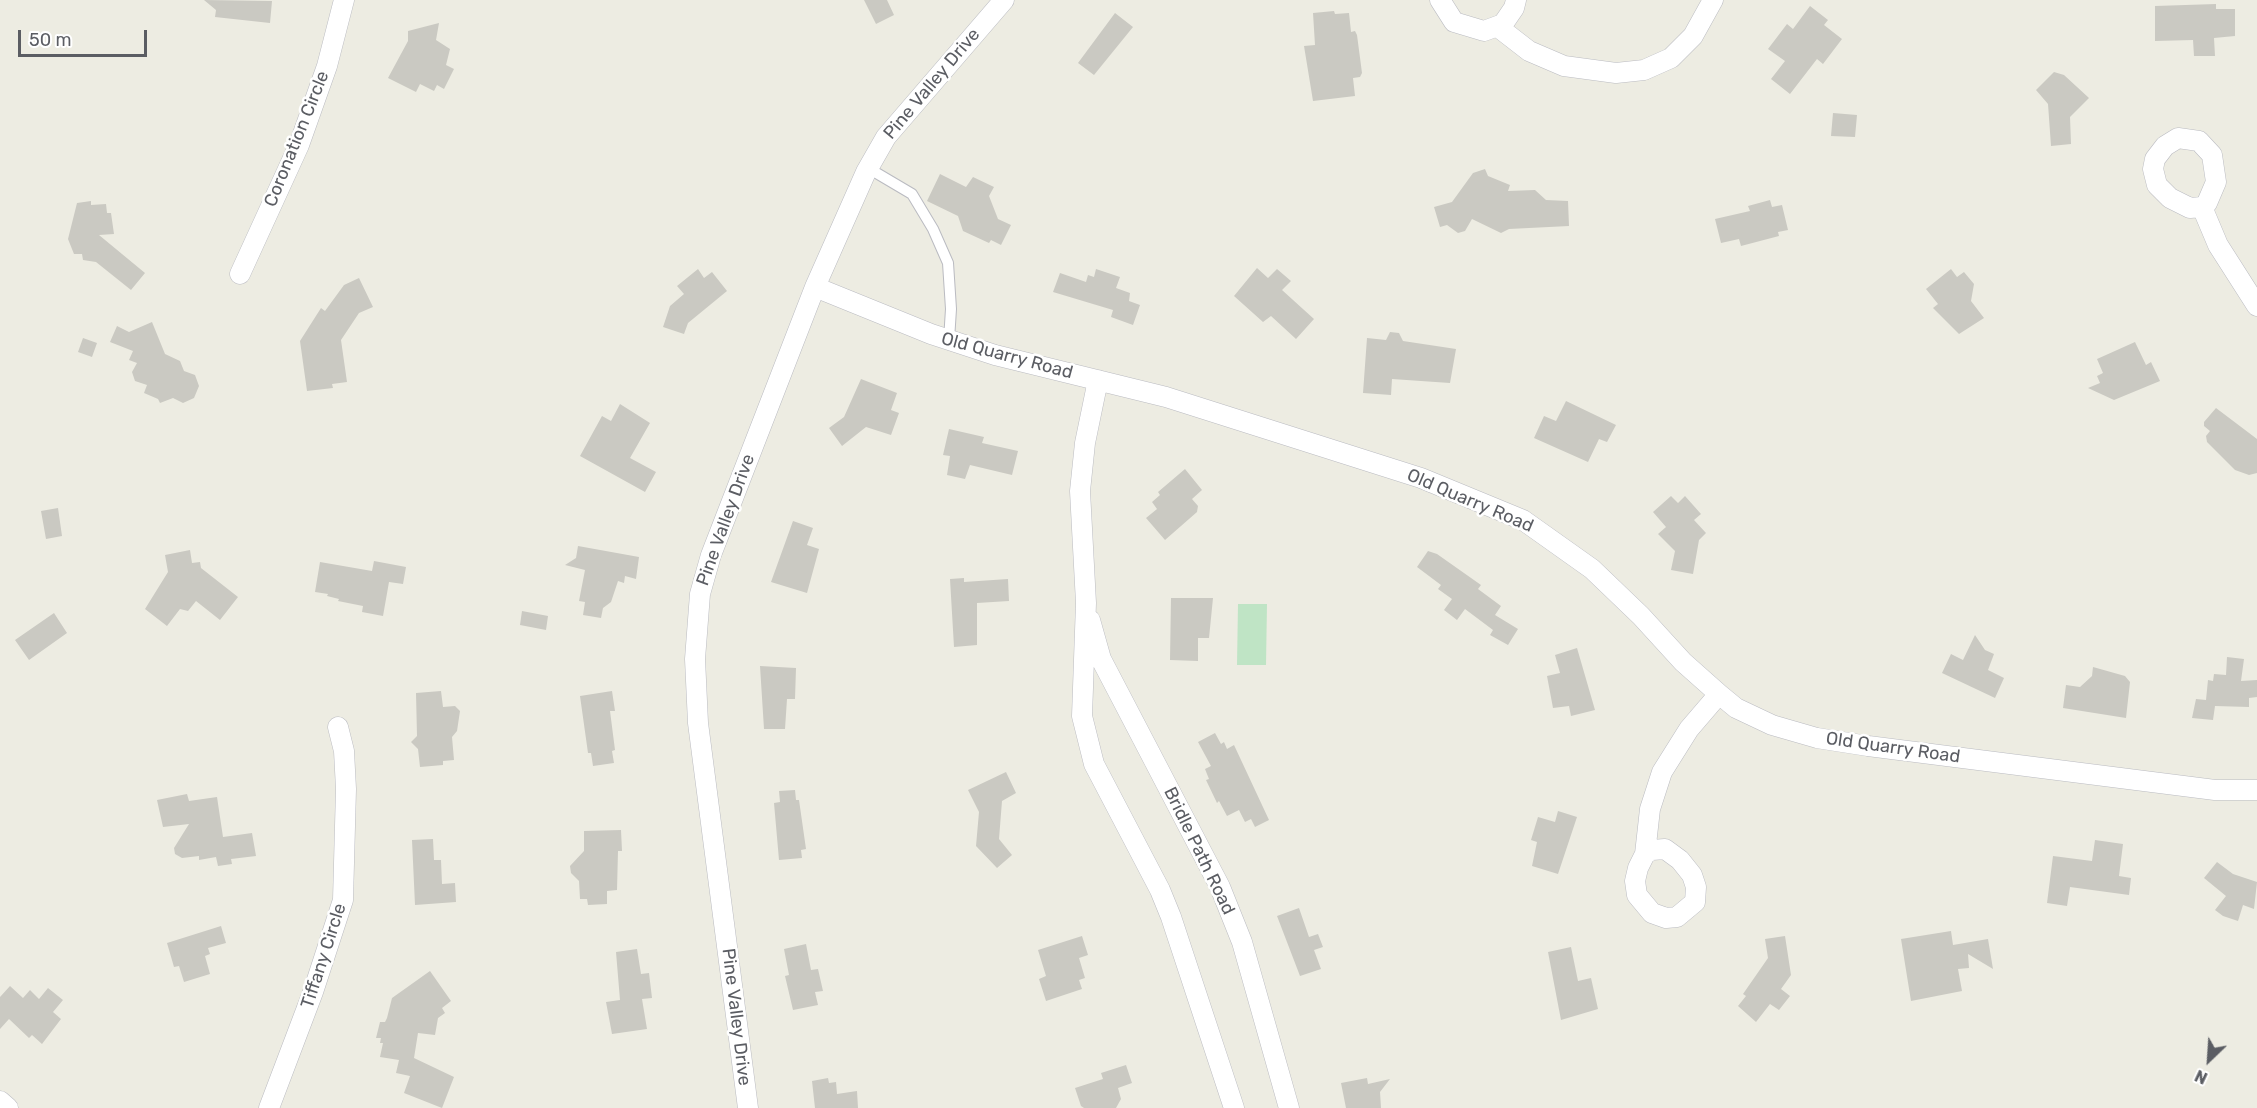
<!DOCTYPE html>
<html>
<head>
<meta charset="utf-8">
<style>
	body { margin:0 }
	#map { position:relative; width:2257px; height:1108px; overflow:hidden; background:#edece2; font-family:Rubik,sans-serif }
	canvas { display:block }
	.north { position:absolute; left:2179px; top:1030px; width:60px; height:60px; -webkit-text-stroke:4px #fff; paint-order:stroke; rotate:205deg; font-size:16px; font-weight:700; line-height:24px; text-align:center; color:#5b5d63 }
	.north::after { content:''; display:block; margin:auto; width:21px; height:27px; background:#5b5d63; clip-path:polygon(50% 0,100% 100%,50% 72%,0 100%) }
	.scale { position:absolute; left:18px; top:30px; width:129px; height:27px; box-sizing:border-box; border:3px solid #5b5d63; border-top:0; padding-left:8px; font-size:18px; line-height:21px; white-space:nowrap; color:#5b5d63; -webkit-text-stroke:4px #fff; paint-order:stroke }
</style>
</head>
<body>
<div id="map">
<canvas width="2257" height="1108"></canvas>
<div class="north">N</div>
<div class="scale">50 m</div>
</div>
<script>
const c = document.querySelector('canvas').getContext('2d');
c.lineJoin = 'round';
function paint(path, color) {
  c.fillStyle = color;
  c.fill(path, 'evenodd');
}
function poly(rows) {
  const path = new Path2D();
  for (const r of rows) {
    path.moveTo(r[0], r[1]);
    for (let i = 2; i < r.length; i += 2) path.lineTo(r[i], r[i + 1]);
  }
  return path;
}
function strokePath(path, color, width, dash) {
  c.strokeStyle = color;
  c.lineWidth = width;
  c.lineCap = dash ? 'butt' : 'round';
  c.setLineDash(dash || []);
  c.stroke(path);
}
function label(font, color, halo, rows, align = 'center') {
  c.font = font + ' Rubik,sans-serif';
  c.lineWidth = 5;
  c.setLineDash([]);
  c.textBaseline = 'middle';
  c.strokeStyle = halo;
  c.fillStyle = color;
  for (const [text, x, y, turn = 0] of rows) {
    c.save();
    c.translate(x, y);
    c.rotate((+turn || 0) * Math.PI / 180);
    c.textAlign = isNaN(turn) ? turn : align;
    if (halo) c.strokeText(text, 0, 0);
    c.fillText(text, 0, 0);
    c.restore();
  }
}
const green = poly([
	[1238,604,1267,604,1266,665,1237,665]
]);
const building = poly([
	[204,0,272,1,270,23,215,17,216,10],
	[864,0,887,0,894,15,876,24],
	[2216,4,2216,9,2235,9,2235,36,2214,38,2215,56,2194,56,2193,40,2155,41,2155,6],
	[1810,6,1828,20,1824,25,1842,39,1823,64,1817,59,1790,94,1771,79,1785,61,1768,49,1787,24,1793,29],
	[1334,11,1335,14,1349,13,1351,32,1355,31,1357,35,1362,73,1360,77,1353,78,1355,96,1313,101,1304,46,1315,45,1313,13],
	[1115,13,1133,27,1094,75,1078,63],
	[439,23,436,40,450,49,446,65,454,69,444,89,437,85,434,91,420,84,416,92,388,78,408,41,408,31],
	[2054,72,2064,75,2089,98,2070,117,2071,144,2051,146,2048,104,2036,90],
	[1833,113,1857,115,1855,137,1831,136],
	[1485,169,1488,176,1510,185,1508,191,1535,190,1546,200,1568,201,1569,226,1509,229,1501,233,1472,219,1465,231,1458,233,1447,225,1440,227,1434,207,1452,202,1473,173],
	[940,174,966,187,973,177,994,187,989,196,998,219,1011,225,1001,245,991,240,989,243,963,231,958,216,927,201],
	[1770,200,1772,207,1782,205,1788,230,1778,232,1779,236,1741,246,1739,239,1721,243,1715,219,1750,211,1748,206],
	[91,201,91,205,106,204,107,213,111,213,114,234,99,235,145,273,131,290,96,262,83,260,82,254,74,254,68,239,77,203],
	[1257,268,1268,278,1277,269,1291,281,1282,290,1314,319,1296,339,1271,316,1263,322,1234,296],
	[698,269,704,278,712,272,727,291,688,323,684,334,663,327,670,306,684,294,677,286],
	[1096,269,1120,277,1116,288,1130,293,1129,301,1140,305,1133,325,1111,317,1113,310,1053,292,1060,273,1086,282,1088,275,1094,277],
	[1951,269,1957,277,1964,272,1974,284,1971,301,1984,318,1959,334,1933,308,1938,304,1926,289],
	[359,278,373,307,359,313,341,340,347,382,332,384,333,388,307,391,300,341,321,308,325,311,344,285],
	[152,322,165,354,180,361,184,371,195,375,199,386,194,398,183,403,173,398,160,403,158,399,144,393,147,385,135,381,132,372,137,363,129,360,133,351,110,342,117,326,129,332],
	[1390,332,1399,333,1403,341,1456,349,1450,383,1392,379,1391,395,1363,393,1367,338,1386,340],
	[83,338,97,343,92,357,78,352],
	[2135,342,2146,365,2151,362,2160,381,2114,400,2088,388,2100,383,2097,376,2103,373,2097,359],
	[861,379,897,393,891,410,899,413,891,435,866,427,842,446,829,428,844,417],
	[1566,401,1616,425,1607,442,1599,439,1588,462,1534,438,1544,416,1556,421],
	[620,404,650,423,630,458,656,472,645,492,580,456,602,416,611,421],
	[2216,408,2257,439,2257,473,2249,475,2235,470,2207,442,2206,436,2210,431,2204,426,2204,422],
	[949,429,984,437,982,443,1018,451,1012,475,970,465,965,479,947,475,950,456,943,455],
	[1185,469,1202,490,1192,499,1198,506,1197,512,1165,540,1146,518,1157,509,1152,502,1160,495,1158,492],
	[1671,496,1678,503,1685,496,1701,514,1694,520,1706,533,1699,540,1693,574,1671,570,1675,551,1658,534,1666,527,1653,512],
	[58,508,62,536,46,539,41,511],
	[793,521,813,528,807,545,819,549,807,593,771,582],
	[578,546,639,557,636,579,625,576,624,583,618,581,611,602,603,608,601,618,583,615,585,602,579,601,585,570,565,565,576,558],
	[190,550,192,563,200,562,201,568,238,597,220,620,196,601,188,611,180,609,167,626,145,609,168,572,165,555],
	[1428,551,1437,554,1481,585,1478,589,1501,606,1495,615,1518,629,1508,645,1490,635,1493,630,1465,609,1457,620,1444,610,1452,599,1438,589,1441,585,1417,567],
	[374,561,406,567,403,584,389,582,383,616,362,612,363,606,338,601,339,599,327,596,328,594,315,592,320,562,372,571],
	[964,578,964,582,1008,579,1009,601,977,603,977,645,954,647,950,579],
	[1171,598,1213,598,1209,638,1198,638,1198,661,1170,660],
	[522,611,548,616,546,630,520,625],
	[54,613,67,633,29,660,15,640],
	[1975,635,1985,650,1994,654,1988,670,2004,678,1995,698,1942,673,1951,654,1963,660],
	[1577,648,1595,710,1571,716,1569,706,1553,708,1547,676,1560,673,1555,655],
	[2227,657,2244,659,2241,681,2257,680,2257,697,2249,698,2249,707,2215,706,2213,720,2192,718,2196,699,2206,700,2208,680,2213,681,2214,674,2226,675],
	[760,666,796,668,795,699,787,699,785,729,764,729],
	[2093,667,2125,676,2130,682,2126,718,2063,708,2066,685,2080,687,2092,676],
	[441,691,443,707,455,706,460,711,457,731,452,737,454,760,443,761,443,765,420,767,418,749,411,742,417,736,416,693],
	[612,691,615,711,610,711,615,750,612,751,614,763,593,766,591,753,588,753,580,696],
	[1215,733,1221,744,1224,742,1227,749,1234,745,1269,820,1255,827,1251,819,1245,822,1239,810,1227,816,1219,801,1217,803,1206,780,1209,779,1205,769,1211,766,1198,742],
	[1006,772,1016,793,1002,801,999,839,1012,855,997,868,976,846,979,812,968,790],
	[795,790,796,800,799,800,806,849,801,850,802,858,779,860,774,803,780,802,779,791],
	[187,794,189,801,217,797,223,837,252,833,256,856,231,859,232,864,218,866,216,857,199,860,199,856,182,858,175,854,174,848,189,824,163,827,157,800],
	[1558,811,1577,817,1558,874,1532,866,1537,842,1531,840,1538,817,1555,822],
	[621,830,622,851,618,851,617,890,607,891,607,904,588,905,587,899,580,899,579,881,571,873,570,866,584,851,584,831],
	[433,839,434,860,441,860,442,884,455,883,456,902,415,905,412,840],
	[2095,840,2123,844,2119,876,2131,878,2129,895,2070,887,2067,906,2047,903,2053,856,2092,861],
	[2217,862,2233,874,2257,882,2254,909,2243,905,2238,921,2223,916,2215,910,2226,896,2204,878],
	[1299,908,1309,937,1318,934,1323,947,1314,950,1321,969,1300,976,1277,916],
	[221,926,226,943,208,948,210,954,205,956,210,974,184,982,179,966,174,967,167,943],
	[1951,931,1953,945,1988,939,1993,969,1968,954,1969,968,1958,969,1962,991,1911,1001,1901,939],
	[1082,936,1088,955,1079,958,1085,978,1079,980,1082,989,1046,1001,1039,979,1046,976,1038,950],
	[1785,936,1791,975,1781,989,1790,996,1779,1010,1770,1004,1756,1022,1738,1006,1746,996,1743,994,1768,958,1765,939],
	[806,944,811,970,818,969,823,991,815,992,818,1005,793,1010,785,976,789,975,784,949],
	[1571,947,1578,981,1591,978,1598,1009,1561,1020,1548,952],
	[637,949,641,974,649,973,652,998,642,999,647,1029,612,1034,606,1002,620,1000,616,952],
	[430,971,451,1001,442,1008,445,1013,438,1018,435,1035,418,1033,414,1058,454,1077,442,1108,404,1093,410,1076,396,1073,399,1060,380,1057,383,1043,380,1043,381,1038,376,1038,380,1022,385,1022,387,1018,392,998],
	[10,986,23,998,30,990,39,999,48,988,63,1000,53,1012,61,1019,42,1044,32,1035,29,1038,9,1019,0,1029,0,997],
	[1126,1065,1132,1083,1118,1088,1121,1099,1116,1108,1084,1108,1081,1106,1075,1088,1103,1079,1101,1073],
	[828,1078,829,1083,836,1082,837,1094,857,1091,858,1108,815,1108,812,1081],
	[1367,1078,1368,1084,1390,1079,1380,1092,1381,1108,1346,1108,1341,1083]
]);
const lane = poly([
	[868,168,912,194,933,229,948,263,951,309,949,340]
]);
const street = poly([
	[1440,0,1454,22,1484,31,1503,24,1514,8,1516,0],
	[1498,27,1529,51,1564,66,1616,73,1644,70,1671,58,1693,36,1713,0],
	[2178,138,2199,141,2212,155,2216,182,2207,203,2202,207,2190,208,2170,198,2157,185,2153,169,2155,159,2165,146,2178,138],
	[2202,207,2218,245,2257,306],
	[240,274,299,145,327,66,344,0],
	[815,287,931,334,995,355,1166,397,1421,478,1523,520,1592,569,1641,616,1683,662,1719,694,1736,708,1772,725,1817,738,1868,746,2215,790,2257,790],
	[1098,380,1085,443,1080,491,1086,603,1082,716,1094,764,1160,890,1171,917,1234,1108],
	[1090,620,1101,659,1220,887,1242,942,1289,1108],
	[1645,854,1652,850,1665,849,1680,860,1692,875,1696,887,1695,902,1677,917,1666,918,1652,913,1637,895,1635,881,1638,868,1645,854,1650,809,1662,772,1689,729,1719,694],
	[0,1101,8,1108],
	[269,1108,313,992,343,900,346,789,344,751,338,727],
	[748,1108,698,723,695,659,700,594,711,555,815,287,866,172,886,137,1004,0]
]);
const streetNames = [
	["Pine Valley Drive",932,84,-50],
	["Coronation Circle",297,139,-68],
	["Old Quarry Road",1007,356,15],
	["Old Quarry Road",1470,501,23],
	["Pine Valley Drive",726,520,-70],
	["Old Quarry Road",1893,748,8],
	["Bridle Path Road",1199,851,64],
	["Tiffany Circle",324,956,-72],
	["Pine Valley Drive",736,1017,83]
];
paint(green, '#bfe4c5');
paint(building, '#cac9c2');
strokePath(lane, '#babbc1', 12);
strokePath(street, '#babbc1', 21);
strokePath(lane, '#fff', 10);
strokePath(street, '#fff', 20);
label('18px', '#5b5d63', '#fff', streetNames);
</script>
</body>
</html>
